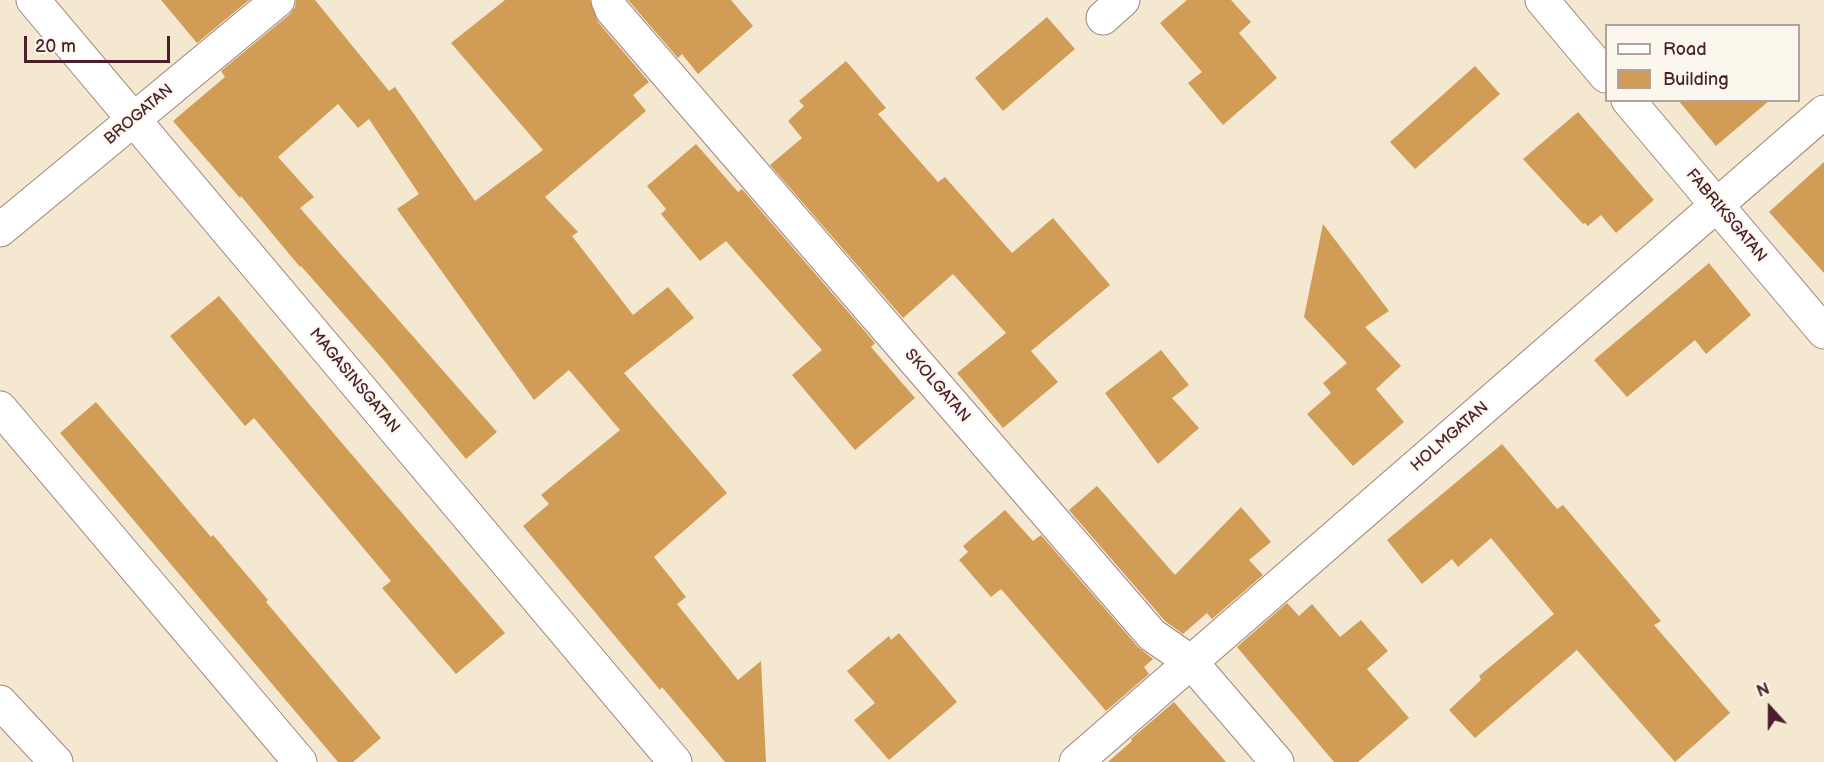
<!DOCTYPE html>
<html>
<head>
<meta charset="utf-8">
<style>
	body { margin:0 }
	#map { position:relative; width:1824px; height:762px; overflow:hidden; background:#f5e8d1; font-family:"Balsamiq Sans",sans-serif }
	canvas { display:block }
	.legend { position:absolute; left:1605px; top:24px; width:195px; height:78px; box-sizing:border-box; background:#fbf7ec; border:2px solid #b4a19f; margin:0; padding:8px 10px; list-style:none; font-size:18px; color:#4a1f2b }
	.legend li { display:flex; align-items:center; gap:12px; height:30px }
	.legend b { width:30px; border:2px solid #b4a19f }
	.north { position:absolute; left:1740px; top:678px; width:60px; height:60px; -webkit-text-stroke:4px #fbf7ec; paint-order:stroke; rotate:339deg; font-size:16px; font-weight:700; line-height:24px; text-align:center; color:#4a1f2b }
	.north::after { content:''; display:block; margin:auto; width:21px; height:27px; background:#4a1f2b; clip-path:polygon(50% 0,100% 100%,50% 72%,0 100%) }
	.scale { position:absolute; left:24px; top:36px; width:146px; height:27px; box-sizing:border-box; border:3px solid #4a1f2b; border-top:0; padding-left:8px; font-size:18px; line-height:21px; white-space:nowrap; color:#4a1f2b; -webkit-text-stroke:4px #fbf7ec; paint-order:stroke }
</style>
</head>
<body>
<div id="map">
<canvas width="1824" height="762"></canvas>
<ul class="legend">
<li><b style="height:8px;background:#fff"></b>Road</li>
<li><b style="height:16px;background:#d09c56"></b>Building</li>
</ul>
<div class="north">N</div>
<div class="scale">20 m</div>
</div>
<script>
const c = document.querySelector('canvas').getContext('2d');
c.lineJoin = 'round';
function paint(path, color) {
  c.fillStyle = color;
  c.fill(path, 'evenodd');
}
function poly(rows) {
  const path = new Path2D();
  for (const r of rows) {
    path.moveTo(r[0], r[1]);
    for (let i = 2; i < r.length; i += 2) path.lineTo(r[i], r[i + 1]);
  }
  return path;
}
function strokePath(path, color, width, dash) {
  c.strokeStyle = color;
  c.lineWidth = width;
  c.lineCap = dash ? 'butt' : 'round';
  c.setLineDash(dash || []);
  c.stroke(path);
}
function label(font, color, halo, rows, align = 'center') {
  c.font = font + ' "Balsamiq Sans",sans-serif';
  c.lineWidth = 4.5;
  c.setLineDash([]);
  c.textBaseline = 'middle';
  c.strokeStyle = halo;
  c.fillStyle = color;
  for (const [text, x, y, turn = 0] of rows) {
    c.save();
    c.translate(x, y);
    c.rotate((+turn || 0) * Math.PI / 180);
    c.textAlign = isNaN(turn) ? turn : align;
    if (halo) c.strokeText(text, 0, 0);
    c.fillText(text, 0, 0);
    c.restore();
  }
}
const building = poly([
	[161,0,249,0,197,43],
	[296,0,315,0,389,91,395,87,475,201,543,150,451,43,505,0,590,0,598,22,649,82,633,95,646,111,545,197,578,232,572,236,633,315,668,287,694,318,624,373,727,493,654,557,686,597,677,604,738,680,761,661,766,762,725,762,662,687,660,690,523,526,549,504,541,495,620,430,569,370,534,400,397,209,419,194,369,119,358,128,338,104,278,157,314,197,300,208,497,432,466,459,382,358,301,266,300,267,241,196,240,198,173,121,225,77,221,71,290,14,295,7],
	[628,0,731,0,753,26,698,74,682,54,678,58],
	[1187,0,1231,0,1251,22,1239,33,1277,78,1223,125,1188,83,1202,72,1160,23],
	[1047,17,1075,49,1003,111,975,78],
	[846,61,886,108,878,114,938,182,945,177,1012,253,1053,218,1110,285,1031,351,1058,382,1003,428,957,373,1006,333,953,274,903,318,770,165,802,138,788,121,804,106,799,101],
	[1475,66,1500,94,1415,169,1390,142],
	[1678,100,1770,100,1716,146],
	[1578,112,1654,200,1616,233,1601,215,1588,226,1585,223,1583,224,1523,159],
	[696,144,738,192,742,189,875,343,871,347,915,398,855,450,792,375,822,350,726,241,700,261,661,214,666,209,647,186],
	[1824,162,1824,273,1769,212],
	[1323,224,1389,311,1365,327,1401,366,1376,389,1404,422,1353,466,1307,414,1331,393,1323,383,1347,363,1304,317],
	[1709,263,1751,315,1706,354,1695,340,1627,397,1594,360],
	[219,296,335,435,505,633,456,674,382,588,391,581,254,418,245,426,170,336],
	[1161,350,1189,385,1172,398,1199,428,1158,464,1105,393],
	[96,402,211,537,213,535,268,600,266,602,381,738,353,762,338,762,60,433],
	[1502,444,1557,509,1563,505,1661,621,1654,625,1730,713,1675,762,1577,650,1475,738,1449,710,1481,680,1479,676,1554,614,1491,538,1458,567,1452,559,1422,584,1387,540],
	[1097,486,1175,575,1241,507,1271,542,1249,560,1263,575,1212,619,1207,613,1183,634,1165,621,1069,510],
	[1005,510,1033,541,1041,535,1138,647,1153,659,1144,667,1149,674,1106,711,1001,589,991,597,959,560,968,552,963,546],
	[1287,603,1299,616,1312,604,1340,637,1361,620,1388,651,1367,669,1409,718,1358,762,1334,762,1237,647],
	[899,633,957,702,889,760,854,720,875,703,847,671,889,636,891,640],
	[1174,702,1226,762,1108,762,1132,741,1131,739]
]);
const minor = poly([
	[33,0,675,762],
	[608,0,612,10,1152,635,1191,662,1277,762],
	[1542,0,1606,76],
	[1103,18,1123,0],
	[1628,100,1824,332],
	[0,230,278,0],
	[0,408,300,762],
	[1076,762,1824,112]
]);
const tertiary = poly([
	[0,702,56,762]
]);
const streetNames = [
	["BROGATAN",139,115,-40],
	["FABRIKSGATAN",1726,216,50],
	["MAGASINSGATAN",354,381,50],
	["SKOLGATAN",937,386,49],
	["HOLMGATAN",1450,437,-41]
];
paint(building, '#d09c56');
strokePath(minor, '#a0847e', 35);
strokePath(tertiary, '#a0847e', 35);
strokePath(minor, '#fff', 33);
strokePath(tertiary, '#fff', 33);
label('16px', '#4a1f2b', '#fbf7ec', streetNames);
</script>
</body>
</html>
